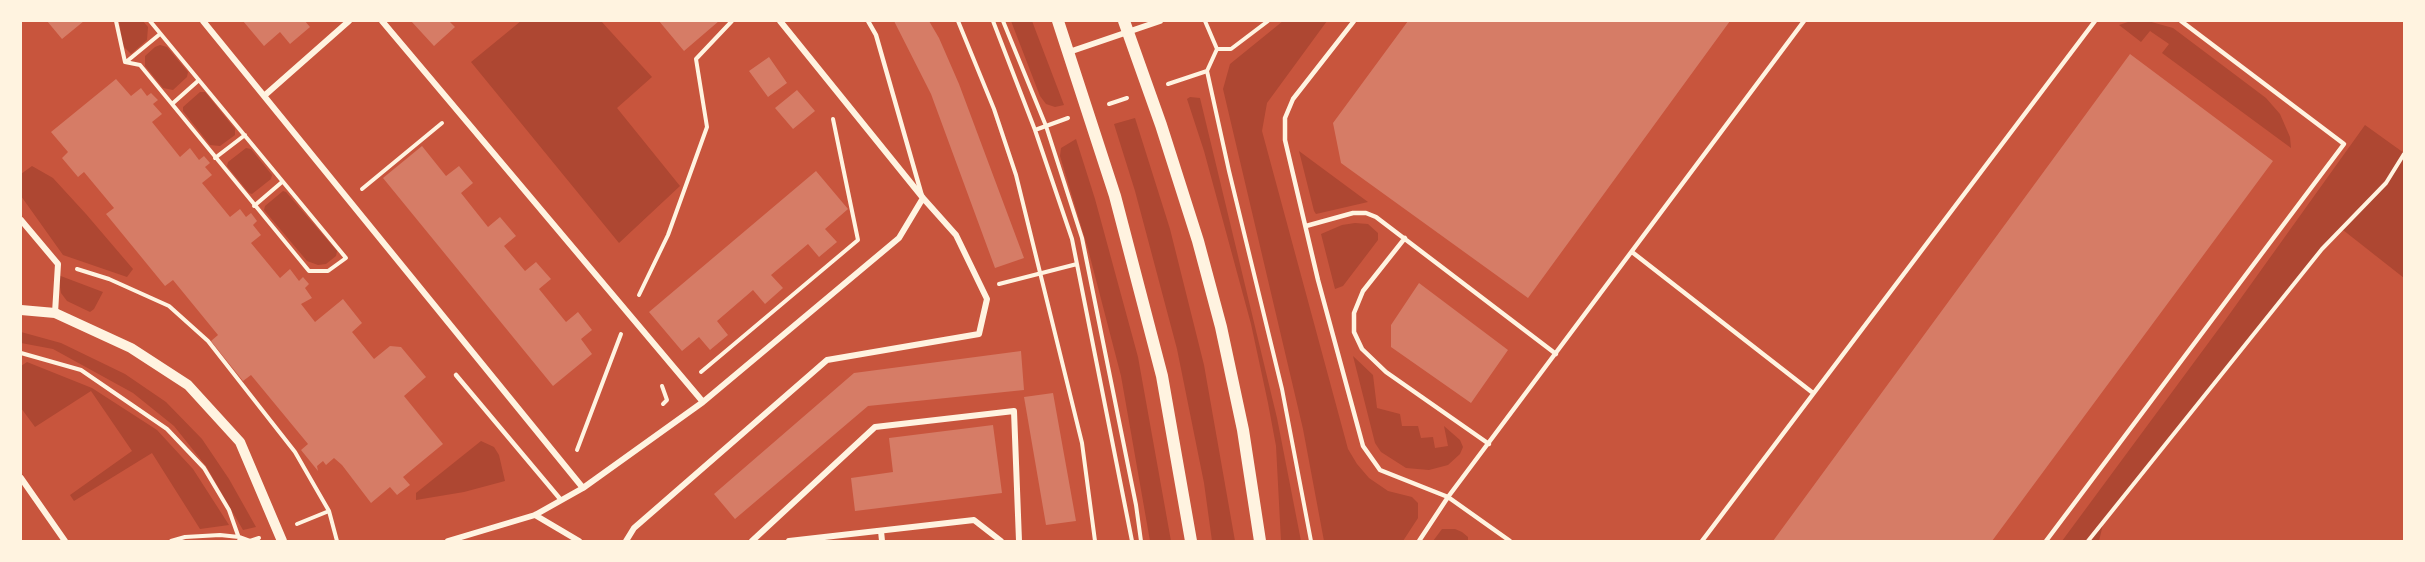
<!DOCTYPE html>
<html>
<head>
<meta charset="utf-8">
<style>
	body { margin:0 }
	#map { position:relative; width:2425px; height:562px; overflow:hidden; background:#c8553d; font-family:"Sofia Sans Condensed",sans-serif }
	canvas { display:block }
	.frame { position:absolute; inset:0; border:22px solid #fff3e0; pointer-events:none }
</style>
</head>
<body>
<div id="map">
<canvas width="2425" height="562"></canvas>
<div class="frame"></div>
</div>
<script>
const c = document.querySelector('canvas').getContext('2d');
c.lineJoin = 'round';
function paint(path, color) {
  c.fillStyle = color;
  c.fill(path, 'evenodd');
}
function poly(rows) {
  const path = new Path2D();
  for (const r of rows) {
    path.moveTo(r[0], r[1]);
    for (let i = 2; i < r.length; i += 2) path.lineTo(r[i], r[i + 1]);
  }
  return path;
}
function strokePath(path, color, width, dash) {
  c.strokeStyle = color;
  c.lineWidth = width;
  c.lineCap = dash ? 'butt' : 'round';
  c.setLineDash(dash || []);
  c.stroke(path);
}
const green = poly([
	[119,21,143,21,148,27,147,40,131,54,123,46],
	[521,21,601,21,652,77,617,108,680,186,619,243,471,62],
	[1011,21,1032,21,1064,105,1055,107,1046,104,1040,96],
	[1283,21,1327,21,1267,103,1262,131,1348,449,1357,464,1369,478,1388,491,1412,497,1418,503,1418,518,1403,541,1324,541,1303,429,1223,89,1230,64],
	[2131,21,2148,21,2173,28,2266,98,2280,114,2290,137,2291,148,2162,53,2169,44,2150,31,2141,42,2119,25],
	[160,45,167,47,188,72,187,77,173,90,163,88,145,66,145,56,155,47],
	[200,92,205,92,235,129,235,135,220,146,210,145,183,111,183,107],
	[1190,97,1200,98,1277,418,1301,541,1281,541,1276,446,1268,403,1251,324,1204,151,1187,99],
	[1135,118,1170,229,1204,365,1235,541,1212,541,1204,483,1177,349,1135,191,1114,124],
	[2365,125,2404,153,2404,278,2343,230,2322,249,2104,520,2099,541,2062,541,2226,319],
	[1076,139,1095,199,1138,357,1171,541,1150,541,1121,376,1088,249,1060,156,1061,148],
	[246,148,251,149,272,175,271,179,252,194,249,193,227,166,228,162],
	[1299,151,1368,202,1316,214,1314,211],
	[32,166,53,178,86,214,133,269,127,277,63,255,21,196,21,174],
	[283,191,286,192,337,251,336,256,326,264,318,265,307,261,264,210,265,206],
	[1355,223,1368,224,1378,233,1378,240,1343,286,1335,289,1321,234,1342,225],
	[58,275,103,292,94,309,90,312,67,301,61,293],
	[21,332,61,343,125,374,166,402,202,439,229,479,256,527,243,530,206,466,174,426,133,393,53,349,21,343],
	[1353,356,1373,375,1377,408,1400,414,1402,426,1418,426,1421,438,1433,437,1435,448,1448,446,1444,426,1460,440,1463,447,1460,454,1448,465,1429,470,1406,468,1381,452,1375,443],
	[27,362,92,388,157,430,193,469,229,525,200,529,152,453,74,501,70,495,132,451,91,391,35,427,21,408,21,366],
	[481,441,494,447,499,455,505,481,464,492,416,500,416,493],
	[1442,529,1455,529,1462,532,1468,537,1468,541,1433,541]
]);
const building = poly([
	[47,21,84,21,62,39],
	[243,21,305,21,310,27,290,44,280,32,264,46],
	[411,21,449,21,455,27,434,46],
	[659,21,719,21,684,51],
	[894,21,929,21,939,38,959,84,1024,258,995,268,931,94],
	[1408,21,1730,21,1528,298,1341,163,1333,123],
	[2130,54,2273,161,1992,541,1773,541],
	[769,57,787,83,768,97,749,71],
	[116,79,131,96,141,88,147,96,151,93,158,100,153,104,162,114,152,122,180,157,190,148,199,160,204,156,210,163,205,167,212,175,202,183,230,217,240,209,246,217,251,213,257,221,253,225,261,235,251,243,280,278,290,269,299,281,303,277,309,284,305,288,312,298,301,304,315,322,343,299,362,323,352,332,374,359,390,346,401,347,426,377,404,396,443,444,403,477,410,485,397,495,390,487,371,503,342,465,334,458,326,465,323,461,317,466,318,471,301,450,308,444,251,375,243,381,211,341,218,335,173,280,165,286,106,214,114,208,84,172,78,177,62,158,68,152,51,132],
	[797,90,815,111,793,129,775,108],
	[422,146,446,176,459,166,473,183,461,193,488,227,500,217,516,236,504,246,525,271,536,262,551,279,539,289,566,322,578,312,592,330,581,339,592,354,553,386,383,178],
	[816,171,848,209,825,229,837,242,819,257,808,244,771,275,783,288,765,304,753,290,717,321,728,335,710,350,699,337,682,351,649,312],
	[1419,283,1508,350,1471,403,1391,347,1391,325],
	[1021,351,1024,390,868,406,735,519,714,494,854,373],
	[1053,393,1076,521,1046,525,1024,397],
	[993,425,1002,493,855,511,851,478,893,472,889,438]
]);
const path = poly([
	[116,21,125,62],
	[958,21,994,109,1016,175,1082,443,1095,541],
	[993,21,1035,130,1072,239,1132,541],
	[1003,21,1046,126,1082,238,1136,505,1141,541],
	[1205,21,1217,49,1207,71,1229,171,1282,389,1311,541],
	[1217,49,1231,49,1268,21],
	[125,62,140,65,309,271,328,271,346,258,150,21],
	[126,62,160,34],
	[1168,84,1207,71],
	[172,104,199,80],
	[1109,104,1127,98],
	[1035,130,1068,118],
	[215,158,245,135],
	[362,189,442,123],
	[254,206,282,182],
	[77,269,109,279,169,306,208,341,295,452,329,511,337,541],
	[999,284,1077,264],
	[639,295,668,235,707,127,696,59,732,21],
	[21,353,81,370,167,429,204,468,229,510,240,541],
	[701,372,858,240,833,119],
	[662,386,667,400,663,404],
	[577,450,621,334],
	[297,524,329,511],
	[171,541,185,537,220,535,239,537,250,541],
	[250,541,259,538],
	[2088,541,2322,249,2386,183,2404,154]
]);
const service = poly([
	[868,21,876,35,922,196],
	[1354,21,1293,99,1285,118,1285,140,1318,280,1363,446,1380,470,1448,497,1510,541],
	[1306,226,1353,213,1366,213,1376,217,1556,354],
	[1405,238,1363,291,1354,313,1354,332,1362,349,1386,372,1489,444],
	[1632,252,1813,393],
	[456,375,561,500],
	[1419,541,1448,497,1804,21],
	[1702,541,2095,21],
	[2046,541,2344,144,2181,21]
]);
const minor = poly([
	[203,21,583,488],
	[382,21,703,402],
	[1069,52,1160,21],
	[264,96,349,21],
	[21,220,58,264,55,313],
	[21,478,65,541],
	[535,515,579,541],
	[881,531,882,541],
	[448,541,535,515,583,488,703,402,899,238,923,198,780,21],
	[626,541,634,528,827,360,979,334,987,299,956,235,923,198],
	[752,541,875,427,1014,411,1019,541],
	[789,541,974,520,1001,541]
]);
const tertiary = poly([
	[21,310,55,313,131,348,188,385,240,442,282,541]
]);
const secondary = poly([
	[1058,21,1115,196,1162,376,1191,541],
	[1124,21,1161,125,1198,241,1221,327,1243,430,1260,541]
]);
paint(green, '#ae4732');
paint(building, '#d67c66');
strokePath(path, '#fff3e0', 4);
strokePath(service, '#fff3e0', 4.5);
strokePath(minor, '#fff3e0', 6);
strokePath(tertiary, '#fff3e0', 10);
strokePath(secondary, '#fff3e0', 12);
</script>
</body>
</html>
